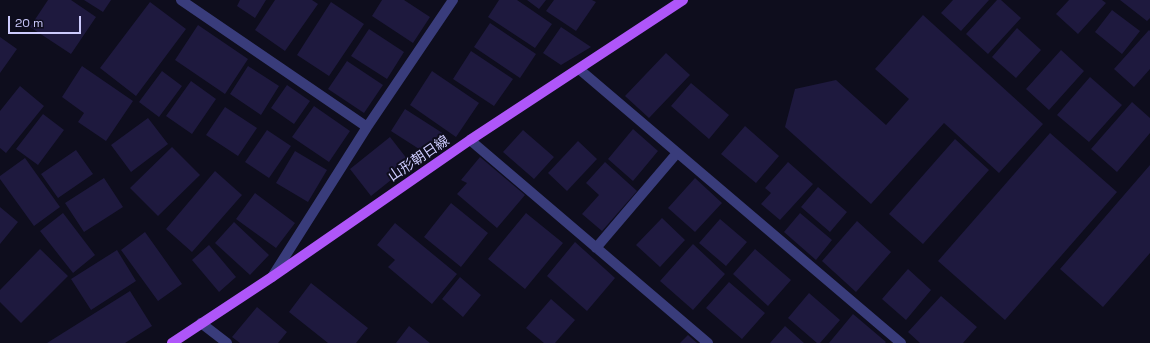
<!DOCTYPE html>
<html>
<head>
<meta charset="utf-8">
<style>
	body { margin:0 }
	#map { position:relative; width:1150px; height:343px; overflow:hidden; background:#0e0d1d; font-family:"Space Grotesk",sans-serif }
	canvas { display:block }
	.scale { position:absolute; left:8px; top:16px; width:73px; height:18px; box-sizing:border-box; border:2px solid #cdcbfd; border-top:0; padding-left:5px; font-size:12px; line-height:14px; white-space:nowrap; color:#cdcbfd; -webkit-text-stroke:3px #0e0d1d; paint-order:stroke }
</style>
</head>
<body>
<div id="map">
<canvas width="1150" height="343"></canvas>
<div class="scale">20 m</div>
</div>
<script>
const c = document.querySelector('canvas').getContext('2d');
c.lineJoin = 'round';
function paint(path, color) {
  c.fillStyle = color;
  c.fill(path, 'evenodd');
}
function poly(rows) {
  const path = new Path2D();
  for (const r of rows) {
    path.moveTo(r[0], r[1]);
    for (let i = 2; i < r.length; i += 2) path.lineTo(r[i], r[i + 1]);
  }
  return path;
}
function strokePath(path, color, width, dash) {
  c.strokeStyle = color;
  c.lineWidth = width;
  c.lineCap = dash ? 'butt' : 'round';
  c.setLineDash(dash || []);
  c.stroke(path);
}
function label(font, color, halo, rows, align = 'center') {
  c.font = font + ' "Space Grotesk","Noto Sans JP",sans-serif';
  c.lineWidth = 4;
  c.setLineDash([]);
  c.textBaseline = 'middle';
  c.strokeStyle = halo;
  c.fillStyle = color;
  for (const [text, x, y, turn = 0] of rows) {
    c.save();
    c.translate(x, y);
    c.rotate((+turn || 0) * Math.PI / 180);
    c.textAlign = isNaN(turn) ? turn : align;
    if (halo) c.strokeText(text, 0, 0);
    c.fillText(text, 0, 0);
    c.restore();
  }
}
const building = poly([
	[48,0,71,0,96,17,71,54,30,27],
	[84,0,111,0,103,12],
	[240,0,266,0,255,18,237,6],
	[275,0,312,0,318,4,285,51,255,30],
	[382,0,404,0,430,17,413,43,372,16],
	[499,0,517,0,552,24,535,48,488,17],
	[527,0,546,0,539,9],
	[554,0,592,0,596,2,576,31,546,11],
	[953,0,989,0,961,31,941,13],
	[997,0,1001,0,1021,18,988,54,966,34],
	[1069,0,1102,0,1106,3,1078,34,1056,14],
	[1120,0,1150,0,1150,18,1147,21],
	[150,2,186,29,136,96,100,68],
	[331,2,364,24,329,76,297,55],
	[1112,10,1140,31,1122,54,1095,32],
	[923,15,1043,124,999,173,944,123,871,204,785,127,795,89,836,80,886,125,909,99,875,69],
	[490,23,536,54,520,78,474,47],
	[198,25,248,59,225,94,175,60],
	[561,27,591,47,561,65,543,53],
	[1017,28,1041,50,1016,78,992,57],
	[369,29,404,52,387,79,351,56],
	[1149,30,1150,31,1150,69,1134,87,1114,69],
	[0,37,17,49,0,73],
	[1061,50,1084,71,1049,110,1026,89],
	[471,51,513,79,494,106,453,79],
	[666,53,690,75,649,118,625,96],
	[347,61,383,85,364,113,328,89],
	[82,66,133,101,106,141,78,122,84,113,62,97],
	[248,66,279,86,261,115,230,94],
	[162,71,182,86,159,117,139,102],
	[432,71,479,103,456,137,410,105],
	[1090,77,1122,105,1089,142,1057,115],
	[191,81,216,99,192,134,166,116],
	[691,83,729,115,709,139,671,106],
	[287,85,310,101,294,124,271,108],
	[20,86,44,106,6,153,0,148,0,111],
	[1132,102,1150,118,1150,133,1117,172,1091,149],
	[314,106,350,131,329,162,292,137],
	[225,107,257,128,238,156,206,135],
	[405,109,444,134,430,156,391,131],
	[43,114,64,130,38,165,16,149],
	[148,118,168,144,131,172,111,145],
	[745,126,779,156,756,183,721,154],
	[633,129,658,151,633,181,608,159],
	[267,130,291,146,269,178,245,162],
	[523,130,554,157,534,179,503,152],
	[1050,133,1117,192,1005,320,938,261],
	[390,137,411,164,371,196,350,169],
	[955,139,989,170,923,244,889,214],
	[578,141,597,159,567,191,548,173],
	[172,147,200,175,158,216,130,188],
	[76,150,93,174,58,198,41,174],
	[295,151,327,170,308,202,276,183],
	[480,157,525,195,497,228,457,194,467,183,461,180],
	[25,158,60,207,34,226,0,179,0,176],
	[605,162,637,191,602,231,582,214,599,195,586,183],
	[788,162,813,184,780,220,761,204,771,193,765,188],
	[1150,165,1150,253,1103,307,1060,269],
	[215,171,242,195,192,252,166,229],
	[104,178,123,207,84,232,65,203],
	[695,178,722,203,695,232,668,208],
	[818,187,847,212,830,232,801,207],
	[255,193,295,223,276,248,236,219],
	[451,203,488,233,461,267,424,237],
	[0,207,18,222,0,244],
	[63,213,95,255,73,273,40,231],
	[526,213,563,243,525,289,488,259],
	[800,213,832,240,816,260,784,232],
	[662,218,685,240,660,267,636,245],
	[720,219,747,242,726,266,699,243],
	[857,221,891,252,856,292,822,261],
	[234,222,269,255,250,275,215,243],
	[395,223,457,274,432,304,388,267,395,260,377,245],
	[145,232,182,284,158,301,121,250],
	[575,242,615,278,587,311,547,276],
	[693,244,725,274,693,310,660,281],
	[209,245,236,277,219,292,192,260],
	[40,249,68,276,21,323,0,302,0,290],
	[755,249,791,280,768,306,733,274],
	[117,250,136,281,91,310,71,279],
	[908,269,931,290,906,320,882,299],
	[460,277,481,295,463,317,442,299],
	[729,282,765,313,742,339,706,308],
	[311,283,368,328,356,343,328,343,289,312],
	[130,291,152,326,125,343,47,343],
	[809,293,840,320,820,343,817,343,788,318],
	[941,296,977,327,963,343,920,343,908,332],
	[551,299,575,320,555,343,544,343,526,328],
	[257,307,287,332,278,343,240,343,232,337],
	[853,314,886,342,885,343,829,343],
	[409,326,430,343,396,343],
	[785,326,804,343,770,343],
	[688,335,697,343,680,343]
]);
const street = poly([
	[181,0,367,127],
	[579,69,901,343],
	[470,140,708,343],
	[596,248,677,153],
	[272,277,367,127,453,0],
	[201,323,227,343]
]);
const primary = poly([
	[172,343,272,277,470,140,683,0]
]);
const streetNames = [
	["山形朝日線",419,159,-34]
];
paint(building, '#1e193e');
strokePath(street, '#393c7b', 10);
strokePath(primary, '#af56f9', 10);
label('14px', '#cdcbfd', '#0e0d1d', streetNames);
</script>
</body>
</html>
